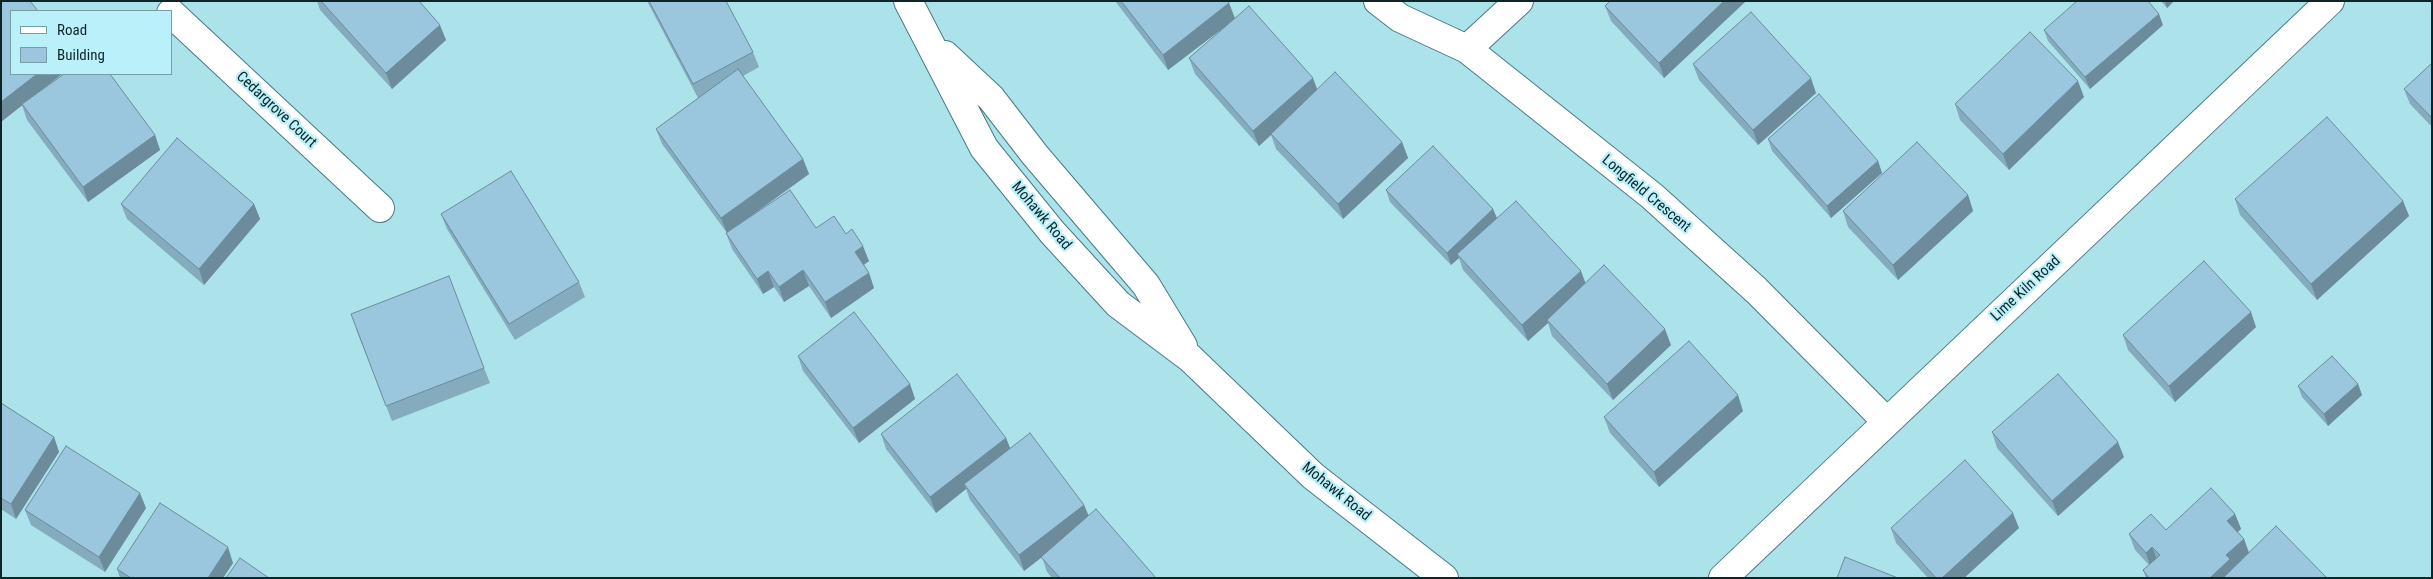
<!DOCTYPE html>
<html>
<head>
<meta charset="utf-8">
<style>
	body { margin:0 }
	#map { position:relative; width:2433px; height:579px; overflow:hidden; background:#ace3eb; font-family:"Roboto Condensed",sans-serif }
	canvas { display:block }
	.frame { position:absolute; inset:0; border:2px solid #0e2427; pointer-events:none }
	.legend { position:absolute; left:10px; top:10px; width:162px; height:65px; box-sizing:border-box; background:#b9f0f9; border:1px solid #759ea5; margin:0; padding:6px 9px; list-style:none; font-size:15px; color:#0e2427 }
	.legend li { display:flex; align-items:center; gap:10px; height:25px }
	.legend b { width:25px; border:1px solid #759ea5 }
</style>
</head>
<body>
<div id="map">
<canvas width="2433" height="579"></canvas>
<div class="frame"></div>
<ul class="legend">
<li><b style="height:6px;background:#fff"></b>Road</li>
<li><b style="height:14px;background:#9ac7dd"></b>Building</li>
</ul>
</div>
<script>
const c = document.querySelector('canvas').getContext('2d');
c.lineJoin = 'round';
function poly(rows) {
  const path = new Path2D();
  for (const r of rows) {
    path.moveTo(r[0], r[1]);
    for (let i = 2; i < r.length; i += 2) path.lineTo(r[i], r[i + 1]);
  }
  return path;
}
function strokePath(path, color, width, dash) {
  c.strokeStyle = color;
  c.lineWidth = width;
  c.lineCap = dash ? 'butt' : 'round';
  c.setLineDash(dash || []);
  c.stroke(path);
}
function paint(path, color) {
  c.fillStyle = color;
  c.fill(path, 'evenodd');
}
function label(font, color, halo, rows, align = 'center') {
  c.font = font + ' "Roboto Condensed",sans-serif';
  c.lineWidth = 4.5;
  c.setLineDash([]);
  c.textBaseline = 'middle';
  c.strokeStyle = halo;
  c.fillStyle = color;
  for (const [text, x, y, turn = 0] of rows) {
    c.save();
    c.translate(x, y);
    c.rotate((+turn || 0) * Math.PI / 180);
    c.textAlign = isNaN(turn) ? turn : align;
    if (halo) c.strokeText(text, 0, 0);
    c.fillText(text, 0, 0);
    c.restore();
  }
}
const minor = poly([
	[1378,1,1400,18,1467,49,1652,196,1756,290,1886,421],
	[171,13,380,208],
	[1467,49,1519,1],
	[1723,578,2330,1]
]);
const major = poly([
	[908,1,984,148,1052,232,1118,304,1190,358,1313,476,1444,578],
	[945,55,991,98,1035,155,1146,285,1183,346]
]);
const wall = poly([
	[1,1,11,74,62,74,39,92,155,135,160,150,88,202,27,120,22,105,1,122],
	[317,1,419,1,446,40,392,89,320,10],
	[647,1,726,1,753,52,759,67,743,76,803,159,809,174,743,222,816,228,846,234,869,261,864,265,869,273,874,288,831,318,809,286,784,302,774,287,763,294,732,249,726,233,727,233,662,144,656,129,698,98],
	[1115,1,1228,1,1235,18,1317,89,1402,142,1408,158,1343,219,1276,149,1271,135,1259,146,1195,74,1189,58,1226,26,1168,70],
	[1610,1,1745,1,1745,2,1664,78,1611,21,1605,6],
	[2161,1,2174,1,2167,8],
	[2163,25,2090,89,2048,41,2044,30],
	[2432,63,2432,127,2410,104,2404,89],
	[1693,64,1816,93,1758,145,1699,80],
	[2084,97,2009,170,1960,120,1955,104],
	[1768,139,1878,161,1882,173,1831,218,1772,151],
	[1386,190,1493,209,1497,218,1585,284,1671,345,1613,400,1552,336,1548,323,1528,341,1463,270,1459,258,1451,265,1390,202],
	[1968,195,1973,211,1898,280,1848,227,1843,211],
	[2235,199,2403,201,2409,216,2317,300,2240,215],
	[121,204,254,204,260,219,204,285,127,219],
	[441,214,579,282,585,297,515,340,447,229],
	[2256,327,2175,402,2128,350,2123,335],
	[356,329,484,368,490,383,392,421],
	[798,356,910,384,915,399,859,443,803,371],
	[2358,384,2362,395,2328,426,2302,397,2298,386],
	[1,403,54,437,59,452,16,519,1,509],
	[1743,411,1659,487,1610,433,1604,417],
	[1992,432,2124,457,2058,516,1997,448],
	[881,434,1006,438,1010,448,1084,505,1089,516,1156,578,1052,578,1047,572,1042,557,1024,571,970,500,966,489,936,513,886,449],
	[146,508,105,572,31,525,25,510],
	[2235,514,2241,529,2238,532,2244,539,2249,552,2327,578,2146,578,2143,570,2149,565,2135,550,2129,534,2166,530],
	[1891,528,2019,528,1964,578,1928,578,1896,543],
	[233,563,223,578,120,578,117,569]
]);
const shadedWall = poly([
	[1724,1,1745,2,1664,78,1659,63],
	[2165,1,2174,1,2167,8],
	[1229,3,1235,19,1168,70,1163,55],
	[2159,14,2163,25,2090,89,2085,77],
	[440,25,446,40,392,89,386,73],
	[37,74,62,74,1,122,1,102],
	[1313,78,1319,94,1271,134,1271,135,1259,146,1253,131],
	[1811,78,1816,93,1758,145,1753,130],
	[2078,81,2084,97,2009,170,2003,154],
	[155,135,160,150,88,202,83,187],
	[1402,142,1408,158,1343,219,1338,204],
	[803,159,809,174,727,233,721,218],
	[1878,161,1882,173,1831,218,1827,206],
	[1968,195,1973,211,1898,280,1893,265],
	[2403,201,2409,216,2317,300,2311,284],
	[254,204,260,219,204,285,199,269],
	[1493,209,1498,221,1457,254,1459,258,1451,265,1447,253],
	[863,246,869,261,860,267,855,252],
	[803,270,809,286,784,302,779,287],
	[768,271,774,287,763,294,757,279],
	[1581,271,1587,287,1547,320,1548,323,1528,341,1522,325],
	[869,273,874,288,831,318,825,302],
	[2251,312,2256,327,2175,402,2169,386],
	[1665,329,1671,345,1613,400,1607,384],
	[910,384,915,399,859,443,853,428],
	[2358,384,2362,395,2328,426,2324,414],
	[1738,395,1743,411,1659,487,1654,472],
	[54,437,59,452,16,519,11,504],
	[1006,438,1012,453,964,484,966,489,936,513,930,497],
	[2118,442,2124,457,2058,516,2052,501],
	[140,493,146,508,105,572,99,557],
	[1084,505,1090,520,1024,571,1019,555],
	[2013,513,2019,528,1964,578,1942,578],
	[2235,514,2241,529,2233,536,2227,521],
	[2244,539,2249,554,2232,578,2210,578,2226,555],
	[228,547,233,563,223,578,208,578],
	[2152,547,2158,562,2151,568,2146,553]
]);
const building = poly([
	[1,1,30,1,38,11,11,11,11,74,37,74,1,102,1,1],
	[321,1,419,1,440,25,386,73,321,1],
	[649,1,726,1,753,52,693,84,649,1],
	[1121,1,1228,1,1229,3,1163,55,1121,1],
	[1610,1,1724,1,1659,63,1605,6,1610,1],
	[2077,1,2148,1,2159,14,2085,77,2044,30,2077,1],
	[1249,6,1313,78,1253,131,1189,58,1249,6],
	[1751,12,1811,78,1753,130,1693,64,1751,12],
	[2030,32,2078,81,2003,154,1955,104,2030,32],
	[2432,63,2432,118,2404,89,2432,63],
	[738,69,803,159,721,218,656,129,738,69],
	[1335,72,1402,142,1338,204,1271,134,1335,72],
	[64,74,110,74,155,135,83,187,22,104,64,74],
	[1819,94,1878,161,1827,206,1768,139,1819,94],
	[2327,117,2403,201,2311,284,2235,199,2327,117],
	[177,138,254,204,199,269,121,204,177,138],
	[1917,142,1968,195,1893,265,1843,211,1917,142],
	[1433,146,1493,209,1447,253,1386,190,1433,146],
	[511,171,579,282,509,324,441,214,511,171],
	[790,190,816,228,834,216,846,234,852,229,863,246,855,252,869,273,825,302,803,270,779,287,768,271,757,279,726,233,790,190],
	[1516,201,1581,271,1522,325,1457,254,1516,201],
	[2204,261,2251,312,2169,386,2123,335,2204,261],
	[1604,265,1665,329,1607,384,1547,320,1604,265],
	[449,276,484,368,386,406,351,314,449,276],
	[854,312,910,384,853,428,798,356,854,312],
	[1689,341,1738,395,1654,472,1604,417,1689,341],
	[2332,356,2358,384,2324,414,2298,386,2332,356],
	[957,374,1006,438,930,497,881,434,957,374],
	[2058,374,2118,442,2052,501,1992,432,2058,374],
	[1,403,54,437,11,504,1,498,1,403],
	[1030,433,1084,505,1019,555,964,484,1030,433],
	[66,446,140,493,99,557,25,510,66,446],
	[1965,460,2013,513,1942,578,1936,578,1891,528,1965,460],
	[2211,488,2235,514,2227,521,2244,539,2226,555,2230,559,2210,578,2149,578,2143,570,2160,555,2152,547,2146,553,2129,534,2151,514,2166,530,2211,488],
	[160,503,228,547,208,578,131,578,117,569,160,503],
	[1096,509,1156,578,1060,578,1041,557,1096,509],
	[2276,526,2327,578,2223,578,2276,526],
	[1845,557,1898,578,1837,578,1845,557],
	[240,558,269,578,226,578,240,558]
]);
const streetNames = [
	["Cedargrove Court",276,110,43],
	["Longfield Crescent",1646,194,40],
	["Mohawk Road",1041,216,50],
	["Lime Kiln Road",2026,289,-43],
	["Mohawk Road",1336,492,39]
];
strokePath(minor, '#477b83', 30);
strokePath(major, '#477b83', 30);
strokePath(minor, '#fff', 28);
strokePath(major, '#fff', 28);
paint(wall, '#84abbe');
paint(shadedWall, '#6c8b9b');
paint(building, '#9ac7dd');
strokePath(building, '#6c8b9b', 1);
label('15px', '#0e2427', '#b9f0f9', streetNames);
</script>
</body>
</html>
